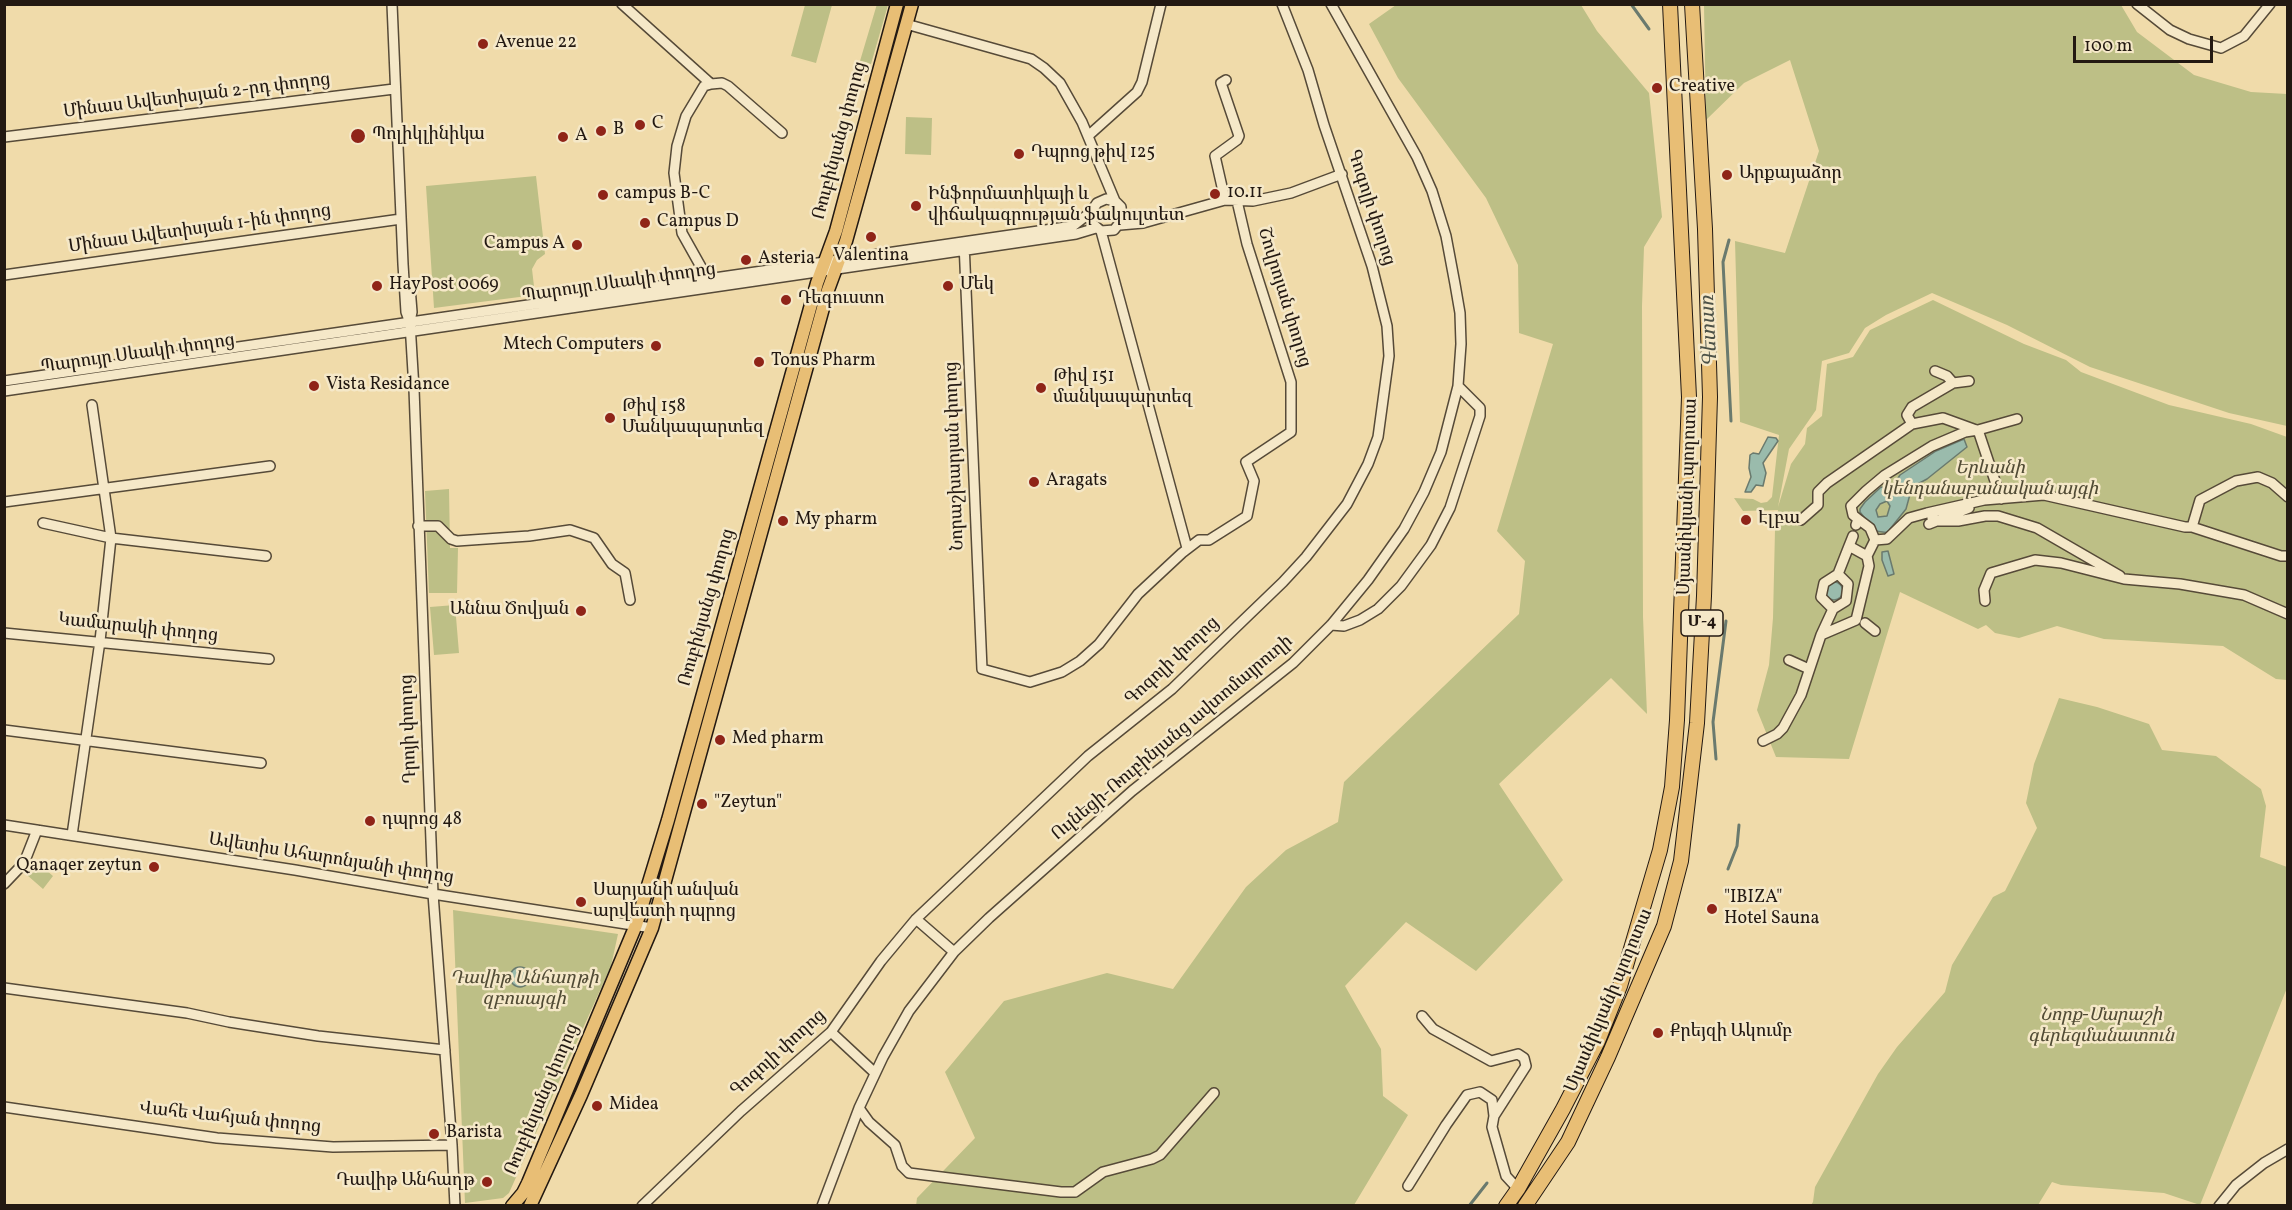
<!DOCTYPE html>
<html>
<head>
<meta charset="utf-8">
<style>
	body { margin:0 }
	#map { position:relative; width:2292px; height:1210px; overflow:hidden; background:#f0dbaa; font-family:Vollkorn,serif }
	canvas { display:block }
	.frame { position:absolute; inset:0; border:6px solid #231912; pointer-events:none }
	.scale { position:absolute; left:2073px; top:36px; width:140px; height:27px; box-sizing:border-box; border:3px solid #231912; border-top:0; padding-left:8px; font-size:18px; line-height:21px; white-space:nowrap; color:#231912; -webkit-text-stroke:4px #f5e8c8; paint-order:stroke }
</style>
</head>
<body>
<div id="map">
<canvas width="2292" height="1210"></canvas>
<div class="frame"></div>
<div class="scale">100 m</div>
</div>
<script>
const c = document.querySelector('canvas').getContext('2d');
c.lineJoin = 'round';
function paint(path, color) {
  c.fillStyle = color;
  c.fill(path, 'evenodd');
}
function poly(rows) {
  const path = new Path2D();
  for (const r of rows) {
    if (r.length === 3) {
      path.moveTo(r[0] + r[2], r[1]);
      path.arc(r[0], r[1], r[2], 0, 2 * Math.PI);
      continue;
    }
    path.moveTo(r[0], r[1]);
    for (let i = 2; i < r.length; i += 2) path.lineTo(r[i], r[i + 1]);
  }
  return path;
}
function strokePath(path, color, width, dash) {
  c.strokeStyle = color;
  c.lineWidth = width;
  c.lineCap = dash ? 'butt' : 'round';
  c.setLineDash(dash || []);
  c.stroke(path);
}
function label(font, color, halo, rows, align = 'center') {
  c.font = font + ' Vollkorn,"Noto Serif Armenian",serif';
  c.lineWidth = 5;
  c.setLineDash([]);
  c.textBaseline = 'middle';
  c.strokeStyle = halo;
  c.fillStyle = color;
  for (const [text, x, y, turn = 0] of rows) {
    c.save();
    c.translate(x, y);
    c.rotate((+turn || 0) * Math.PI / 180);
    c.textAlign = isNaN(turn) ? turn : align;
    if (halo) c.strokeText(text, 0, 0);
    c.fillText(text, 0, 0);
    c.restore();
  }
}
const green = poly([
	[877,4,888,5,871,64,860,61],
	[805,5,832,5,816,63,791,56],
	[1396,5,1581,5,1597,31,1649,93,1662,217,1644,247,1642,306,1643,617,1647,714,1611,678,1499,784,1563,880,1476,971,1406,922,1345,986,1381,1049,1383,1096,1408,1115,1354,1205,916,1206,917,1198,975,1138,945,1072,1004,1001,1107,973,1173,989,1246,887,1286,850,1338,822,1344,782,1519,614,1525,561,1497,531,1553,344,1519,333,1518,265,1486,198,1398,78,1369,24],
	[1704,5,2121,5,2137,32,2194,75,2251,92,2287,94,2287,426,2229,413,2090,367,2007,325,1932,293,1886,315,1865,328,1849,353,1822,361,1816,410,1789,449,1778,507,1791,464,1805,444,1807,428,1822,416,1827,364,1853,357,1870,330,1933,300,2024,344,2066,360,2081,372,2169,405,2251,424,2287,437,2287,680,2276,679,2223,646,2104,639,2057,626,2019,638,1995,633,1986,625,1978,629,1900,592,1849,759,1776,757,1757,710,1769,665,1773,618,1775,530,1778,510,1743,511,1734,498,1753,499,1761,503,1767,502,1772,497,1779,435,1740,422,1735,241,1785,253,1819,151,1790,60,1744,83,1706,120],
	[906,117,932,118,931,155,905,154],
	[536,176,545,254,537,260,532,269,535,295,434,308,426,186],
	[449,489,450,548,458,548,457,593,429,593,425,491],
	[455,605,459,653,434,655,430,607],
	[2059,698,2097,707,2149,724,2162,750,2216,756,2261,789,2266,806,2260,857,2287,867,2287,988,2200,1205,2164,1193,2061,1185,2052,1182,2038,1205,1811,1205,1813,1202,1815,1187,1878,1074,1897,1047,1945,992,1952,965,1993,897,2005,891,2037,828,2026,803,2034,764],
	[38,863,53,876,43,889,27,875],
	[453,910,618,934,611,966,509,1193,503,1198,465,1203]
]);
const water = poly([
	[1768,437,1776,438,1778,441,1763,463,1766,473,1763,486,1756,485,1751,492,1745,492,1751,477,1749,468,1750,455,1753,453,1759,454,1768,437],
	[1964,439,1967,447,1927,479,1912,487,1906,509,1890,529,1890,533,1875,531,1860,512,1860,509,1865,502,1881,487,1891,489,1900,475,1936,451,1964,439],
	[1887,501,1890,506,1887,516,1878,517,1876,510,1880,504,1887,501],
	[1888,551,1894,574,1888,576,1882,560,1882,552,1888,551],
	[1834,591,9],
	[520,977,10]
]);
const stream = poly([
	[1631,4,1649,29],
	[1729,240,1723,262,1731,421],
	[1716,759,1713,722,1726,621],
	[1728,869,1737,846,1739,825],
	[1469,1206,1487,1183]
]);
const minor = poly([
	[392,4,403,264,406,312,410,323,414,389,433,894,452,1145,455,1206],
	[622,4,711,84,722,83,728,86,782,133],
	[2137,4,2170,30,2189,39,2221,48,2244,36,2270,4],
	[906,24,1031,59,1044,68,1060,83,1082,122,1115,201],
	[1088,136,1137,92,1142,82,1161,4],
	[4,137,394,89],
	[1225,200,1215,156,1237,140,1239,136,1221,83,1226,80],
	[1120,225,1143,223,1225,200,1253,201,1291,193,1342,174],
	[1101,231,1187,548],
	[964,242,982,669,1030,682,1062,672,1080,661,1099,644,1138,594,1182,553,1199,540,1209,540,1247,516,1254,481,1246,462,1291,432,1291,382,1247,244,1237,201],
	[4,275,401,219],
	[711,280,705,274,682,233,674,173,677,146,686,116,704,86,711,84],
	[410,321,412,312,410,287],
	[1935,371,1947,376,1953,383],
	[4,381,1073,226,1091,212,1097,203,1106,199,1115,201,1121,207,1122,220,1114,230,1101,231,1092,223,1091,212],
	[4,391,1076,234,1096,228],
	[1912,424,1907,415,1912,407,1953,383,1969,381],
	[1978,430,2017,419],
	[4,502,270,466],
	[1932,518,1939,521,1958,521,1985,516,1998,516,2037,528,2120,576],
	[1858,519,1870,528,1875,540],
	[1801,520,1818,505,1818,492,1827,483,1912,424,1943,418,1976,430],
	[43,523,111,538,266,556],
	[1929,524,1969,508],
	[1856,525,1858,519,1853,515,1851,506,1866,491,1885,475,1932,446,1965,432,1978,430,2001,499],
	[418,526,438,526,451,539,457,541,529,536,570,530,594,538,612,564,625,573,630,600],
	[2192,527,2200,500,2236,481,2258,477,2272,483,2288,497],
	[1853,536,1849,546,1867,556],
	[1875,540,1887,539,1909,518,1927,513,1984,500,2044,495,2185,527,2192,527,2281,556,2288,556],
	[1985,601,1984,590,1991,573,2035,560,2061,563,2124,579,2180,584,2244,595,2288,614],
	[1833,609,1821,597,1824,583,1838,574],
	[1865,623,1875,631],
	[1331,625,1344,626,1360,620,1378,609,1401,586,1431,545,1450,508,1480,416,1480,408,1458,386],
	[4,633,269,659],
	[1821,635,1833,609,1846,601,1848,584,1838,574,1849,546],
	[1789,660,1809,669],
	[4,730,261,763],
	[1763,741,1777,734,1783,728,1801,695,1821,635,1856,620,1869,566,1867,556,1875,540],
	[4,825,295,870,433,894,652,928],
	[72,835,100,641,111,538,92,405],
	[4,884,24,863,37,830],
	[916,919,954,952],
	[4,988,187,1013,229,1022,318,1036,445,1050],
	[1422,1016,1433,1029,1491,1061,1518,1054,1524,1058,1526,1066,1494,1116,1492,1127,1506,1176,1518,1189],
	[831,1032,875,1073],
	[4,1107,217,1138,333,1147,452,1145],
	[859,1108,869,1122,895,1145,902,1166,909,1173,1061,1192,1075,1192,1103,1172,1152,1159,1160,1155,1214,1093],
	[1408,1186,1446,1125,1467,1095,1480,1092,1492,1100,1494,1116],
	[642,1206,741,1111,831,1032,881,961,916,919,1088,756,1172,689,1283,582,1306,557,1347,504,1368,464,1378,437,1389,356,1387,326,1372,266,1324,125,1308,70,1282,4],
	[822,1206,859,1108,883,1057,909,1011,954,952,989,918,1132,791,1293,663,1331,625,1368,580,1404,529,1424,492,1441,452,1458,386,1461,344,1460,313,1455,284,1446,236,1432,191,1417,157,1331,4],
	[2219,1206,2236,1185,2264,1163,2288,1149]
]);
const major = poly([
	[512,1206,523,1193,528,1183,636,925,668,820,817,283,836,231,897,4],
	[530,1206,581,1095,652,928,828,290,846,241,912,4]
]);
const highway = poly([
	[1506,1206,1518,1189,1563,1109,1598,1041,1620,986,1660,850,1672,787,1677,720,1689,397,1670,4],
	[1525,1206,1568,1142,1608,1057,1664,926,1681,861,1697,723,1704,596,1710,397,1705,229,1692,4]
]);
const markers = [
	[483,44,6,"#8f2418"],
	[1657,88,6,"#8f2418"],
	[640,125,6,"#8f2418"],
	[601,131,6,"#8f2418"],
	[358,136,8,"#8f2418"],
	[563,137,6,"#8f2418"],
	[1019,154,6,"#8f2418"],
	[1727,175,6,"#8f2418"],
	[1215,194,6,"#8f2418"],
	[603,195,6,"#8f2418"],
	[916,206,6,"#8f2418"],
	[645,223,6,"#8f2418"],
	[871,237,6,"#8f2418"],
	[577,245,6,"#8f2418"],
	[746,260,6,"#8f2418"],
	[377,286,6,"#8f2418"],
	[948,286,6,"#8f2418"],
	[786,300,6,"#8f2418"],
	[656,346,6,"#8f2418"],
	[759,362,6,"#8f2418"],
	[314,386,6,"#8f2418"],
	[1041,388,6,"#8f2418"],
	[610,418,6,"#8f2418"],
	[1034,482,6,"#8f2418"],
	[1746,520,6,"#8f2418"],
	[783,521,6,"#8f2418"],
	[581,611,6,"#8f2418"],
	[720,740,6,"#8f2418"],
	[702,804,6,"#8f2418"],
	[370,821,6,"#8f2418"],
	[154,867,6,"#8f2418"],
	[581,902,6,"#8f2418"],
	[1712,909,6,"#8f2418"],
	[1658,1033,6,"#8f2418"],
	[597,1106,6,"#8f2418"],
	[434,1134,6,"#8f2418"],
	[487,1182,6,"#8f2418"]
];
const shields = [
	[1702,623,42]
];
const shieldNames = [
	["Մ-4",1702,623]
];
const poiNames = [
	["Avenue 22",495,44],
	["Creative",1669,88],
	["C",652,125],
	["B",613,131],
	["Պոլիկլինիկա",372,136],
	["A",575,137],
	["Դպրոց թիվ 125",1031,154],
	["Արքայաձոր",1739,175],
	["10.11",1227,194],
	["campus B-C",615,195],
	["Ինֆորմատիկայի և",928,196],
	["վիճակագրության ֆակուլտետ",928,217],
	["Campus D",657,223],
	["Campus A",565,245,"right"],
	["Valentina",871,257,"center"],
	["Asteria",758,260],
	["HayPost 0069",389,286],
	["Մեկ",960,286],
	["Դեգուստո",798,300],
	["Mtech Computers",644,346,"right"],
	["Tonus Pharm",771,362],
	["Թիվ 151",1053,378],
	["մանկապարտեզ",1053,399],
	["Vista Residance",326,386],
	["Թիվ 158",622,408],
	["Մանկապարտեզ",622,429],
	["Aragats",1046,482],
	["Էլբա",1758,520],
	["My pharm",795,521],
	["Աննա Ծովյան",569,611,"right"],
	["Med pharm",732,740],
	["\"Zeytun\"",714,804],
	["դպրոց 48",382,821],
	["Qanaqer zeytun",142,867,"right"],
	["Սարյանի անվան",593,892],
	["արվեստի դպրոց",593,913],
	["\"IBIZA\"",1724,899],
	["Hotel Sauna",1724,920],
	["Քրեյզի Ակումբ",1670,1033],
	["Midea",609,1106],
	["Barista",446,1134],
	["Դավիթ Անհաղթ",475,1182,"right"]
];
const streetNames = [
	["Մինաս Ավետիսյան 2-րդ փողոց",197,97,-7],
	["Ռուբինյանց փողոց",841,141,-75],
	["Գոգոլի փողոց",1370,208,72],
	["Մինաս Ավետիսյան 1-ին փողոց",200,230,-8],
	["Պարույր Սևակի փողոց",619,284,-8],
	["Շովրոյան փողոց",1283,298,73],
	["Պարույր Սևակի փողոց",138,355,-8],
	["Նորաշխարյան փողոց",956,456,-92],
	["Մյասնիկյանի պողոտա",1689,497,-88],
	["Ռուբինյանց փողոց",708,608,-74],
	["Կամարակի փողոց",138,629,6],
	["Գոգոլի փողոց",1173,662,-43],
	["Դրոյի փողոց",410,729,-92],
	["Ուլնեցի-Ռուբինյանց ավտոմայրուղի",1173,739,-40],
	["Ավետիս Ահարոնյանի փողոց",331,860,9],
	["Մյասնիկյանի պողոտա",1610,1001,-67],
	["Գոգոլի փողոց",779,1054,-42],
	["Ռուբինյանց փողոց",543,1100,-67],
	["Վահե Վահյան փողոց",230,1119,6]
];
const parkNames = [
	["Երևանի",1990,470],
	["կենդանաբանական այգի",1990,491],
	["Դավիթ Անհաղթի",524,980],
	["զբոսայգի",524,1001],
	["Նորք-Մարաշի",2101,1017],
	["գերեզմանատուն",2101,1038]
];
const waterNames = [
	["Գետառ",1711,331,-93]
];
paint(green, '#bdbf86');
paint(water, '#9abbac');
strokePath(water, '#6a7a6e', 1.5);
strokePath(stream, '#6a7a6e', 3);
strokePath(minor, '#564a38', 12);
strokePath(major, '#231912', 15);
strokePath(highway, '#231912', 16);
strokePath(minor, '#f5e8c8', 9);
strokePath(major, '#e8be75', 12);
strokePath(highway, '#e8be75', 14);
for (const [x, y, r, color] of markers) {
  const dot = new Path2D();
  dot.arc(x, y, r, 0, 2 * Math.PI);
  c.fillStyle = color;
  c.fill(dot);
  strokePath(dot, '#f5e8c8', 2);
}
for (const [x, y, w] of shields) {
  const box = new Path2D();
  box.roundRect(x - w / 2, y - 13, w, 26, 4.5);
  c.fillStyle = '#f5e8c8';
  c.fill(box);
  strokePath(box, '#231912', 1.5);
}
label('bold 16px', '#231912', null, shieldNames);
label('18px', '#231912', '#f5e8c8', poiNames, 'left');
label('18px', '#231912', '#f5e8c8', streetNames);
label('italic 18px', '#514b35', '#f5e8c8', parkNames);
label('italic 20px', '#4d5248', '#f5e8c8', waterNames);
</script>
</body>
</html>
